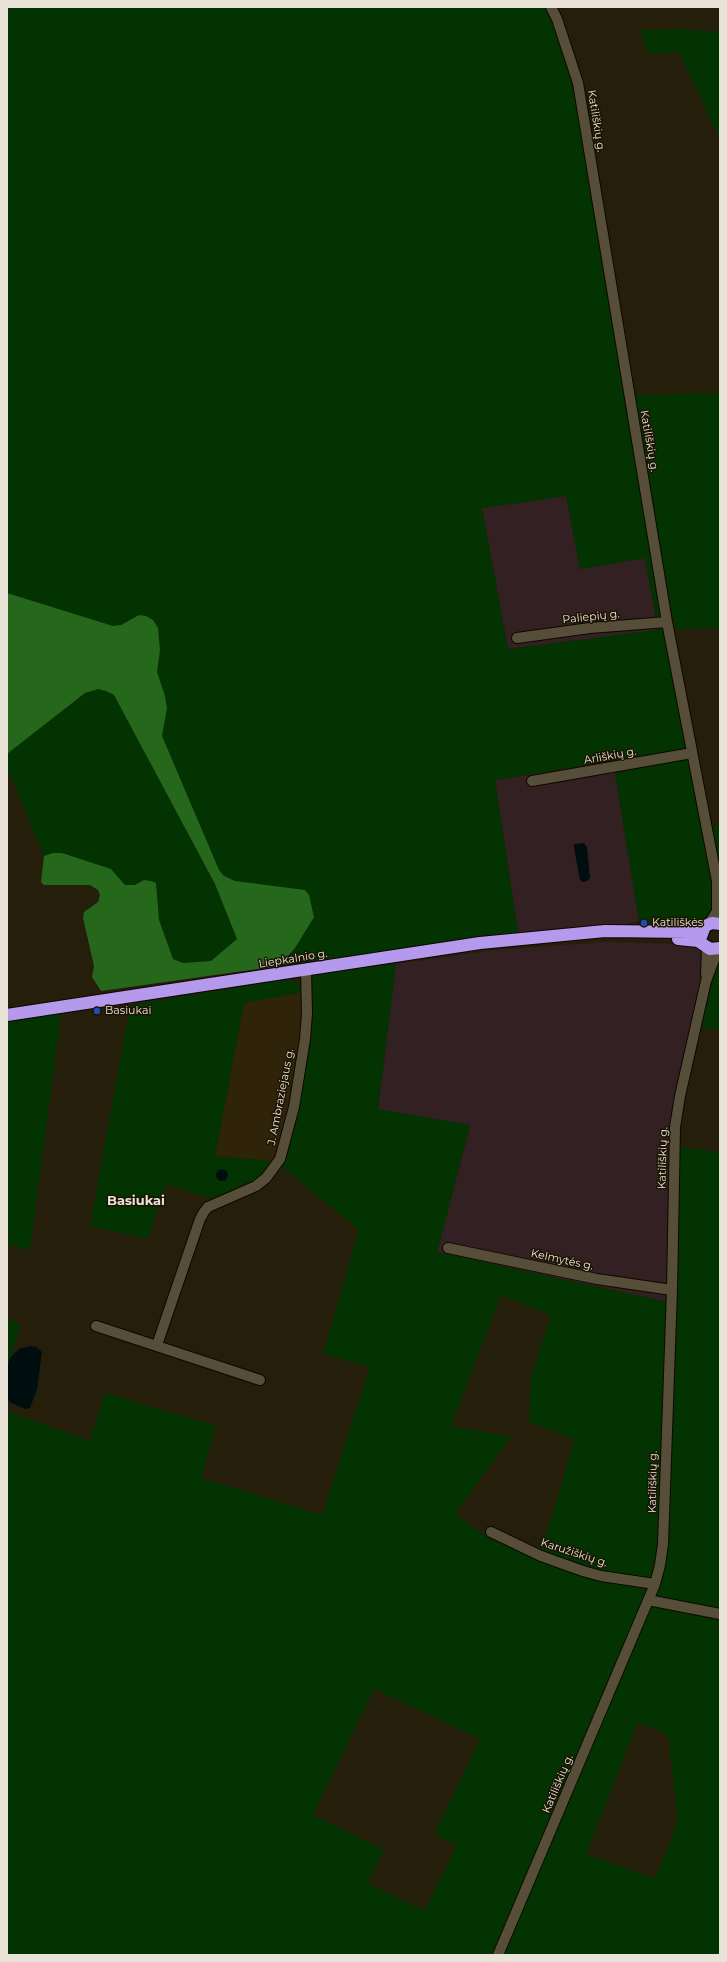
<!DOCTYPE html>
<html>
<head>
<meta charset="utf-8">
<style>
	body { margin:0 }
	#map { position:relative; width:727px; height:1962px; overflow:hidden; background:#251e0b; font-family:Montserrat,sans-serif }
	canvas { display:block }
	.frame { position:absolute; inset:0; border:8px solid #e9e3d7; pointer-events:none }
</style>
</head>
<body>
<div id="map">
<canvas width="727" height="1962"></canvas>
<div class="frame"></div>
</div>
<script>
const c = document.querySelector('canvas').getContext('2d');
c.lineJoin = 'round';
function paint(path, color) {
  c.fillStyle = color;
  c.fill(path, 'evenodd');
}
function poly(rows) {
  const path = new Path2D();
  for (const r of rows) {
    if (r.length === 3) {
      path.moveTo(r[0] + r[2], r[1]);
      path.arc(r[0], r[1], r[2], 0, 2 * Math.PI);
      continue;
    }
    path.moveTo(r[0], r[1]);
    for (let i = 2; i < r.length; i += 2) path.lineTo(r[i], r[i + 1]);
  }
  return path;
}
function strokePath(path, color, width, dash) {
  c.strokeStyle = color;
  c.lineWidth = width;
  c.lineCap = dash ? 'butt' : 'round';
  c.setLineDash(dash || []);
  c.stroke(path);
}
function label(font, color, halo, rows, align = 'center') {
  c.font = font + ' Montserrat,sans-serif';
  c.lineWidth = 3;
  c.setLineDash([]);
  c.textBaseline = 'middle';
  c.strokeStyle = halo;
  c.fillStyle = color;
  for (const [text, x, y, turn = 0] of rows) {
    c.save();
    c.translate(x, y);
    c.rotate((+turn || 0) * Math.PI / 180);
    c.textAlign = isNaN(turn) ? turn : align;
    if (halo) c.strokeText(text, 0, 0);
    c.fillText(text, 0, 0);
    c.restore();
  }
}
const commercial = poly([
	[566,496,580,569,645,558,658,630,508,649,482,508],
	[613,761,639,921,608,928,518,932,495,780],
	[605,942,689,944,704,949,703,977,677,1096,668,1302,437,1252,470,1126,378,1110,396,964,494,950]
]);
const built = poly([
	[303,992,310,992,284,1161,281,1166,274,1161,215,1157,244,1003]
]);
const green = poly([
	[7,7,546,7,555,28,574,85,641,493,714,893,714,908,709,918,699,925,683,928,652,921,639,921,613,761,495,780,518,932,279,966,295,948,305,890,235,881,224,876,219,870,162,736,163,723,157,672,160,650,158,628,139,615,121,625,113,626,7,593],
	[566,496,580,569,645,558,658,630,508,649,482,508],
	[680,29,720,32,720,140,679,52,648,54,640,30],
	[720,393,720,628,675,629,633,395],
	[98,689,106,690,114,695,215,884,237,940,211,961,183,963,173,959,159,920,156,883,144,880,135,885,125,885,111,869,62,853,53,853,44,856,7,768,7,754,85,693],
	[720,825,720,864,711,826],
	[720,954,720,1030,700,1028,716,967],
	[396,964,378,1109,470,1125,437,1252,668,1302,659,1543,654,1576,494,1955,7,1955,7,1411,90,1441,105,1393,216,1426,201,1478,322,1515,370,1367,323,1354,359,1230,281,1166,284,1161,312,979,320,973],
	[501,1295,551,1315,531,1377,529,1422,574,1439,555,1506,537,1560,488,1538,455,1514,511,1437,451,1426],
	[374,1689,480,1739,434,1835,457,1845,424,1911,368,1883,384,1850,313,1815],
	[287,979,298,982,303,992,244,1003,215,1156,274,1161,257,1179,225,1195,213,1199,166,1184,148,1239,90,1226,130,1005],
	[61,1014,30,1250,7,1244,7,1022],
	[679,1147,720,1152,720,1955,503,1955,580,1775,659,1584],
	[638,1722,668,1735,678,1821,655,1879,586,1854],
	[7,1319,21,1324,7,1368]
]);
const forest = poly([
	[7,593,113,626,121,625,139,615,146,616,153,620,158,628,160,650,157,672,165,696,167,708,162,736,219,870,224,876,235,881,305,890,309,895,314,917,295,948,279,966,101,991,92,977,94,966,83,918,84,912,98,902,100,895,98,890,90,885,44,885,41,882,44,856,53,853,62,853,111,869,125,885,135,885,144,880,151,881,156,883,159,920,173,959,183,963,211,961,237,939,215,884,114,695,106,691,98,689,85,693,7,754]
]);
const water = poly([
	[584,843,587,847,590,878,587,881,583,882,580,880,574,848,574,844],
	[222,1175,6],
	[30,1346,37,1347,42,1352,37,1389,30,1408,25,1409,11,1403,7,1398,7,1367,10,1358,19,1349]
]);
const minor = poly([
	[551,7,557,19,578,83,667,622,717,881,717,911,709,924],
	[517,638,590,628,667,622],
	[532,781,692,753],
	[706,975,707,948],
	[448,1248,597,1279,672,1290],
	[96,1326,260,1380],
	[157,1345,200,1219,204,1212,208,1207,256,1186,266,1178,280,1159,294,1107,305,1039,307,1013,306,970],
	[491,1532,541,1556,583,1571,601,1576,655,1584],
	[648,1600,720,1614],
	[498,1955,655,1584,660,1565,663,1544,672,1290,675,1127,680,1096,706,981,718,949]
]);
const highway = poly([
	[701,937,705,926,712,923,720,924],
	[678,939,698,941,710,949,720,948],
	[7,1015,480,943,605,931,690,932,703,930]
]);
const markers = [
	[644,923,4,"#1a4fb4"],
	[97,1011,4,"#1a4fb4"]
];
const streetNames = [
	["Katiliškių g.",596,121,81],
	["Katiliškių g.",649,441,80],
	["Paliepių g.",591,617,-6],
	["Arliškių g.",610,756,-10],
	["Liepkalnio g.",293,959,-9],
	["J. Ambraziejaus g.",281,1097,-79],
	["Katiliškių g.",663,1158,-88],
	["Kelmytės g.",562,1260,12],
	["Katiliškių g.",653,1482,-89],
	["Karužiškių g.",574,1553,18],
	["Katiliškių g.",558,1784,-67]
];
const poiNames = [
	["Katiliškės",652,923],
	["Basiukai",105,1011]
];
const quarterNames = [
	["Basiukai",136,1201]
];
paint(commercial, '#332022');
paint(built, '#2f2409');
paint(green, '#033300');
paint(forest, '#26681b');
paint(water, '#000e10');
strokePath(minor, '#0e0700', 12);
strokePath(highway, '#0e0700', 14);
strokePath(minor, '#574e3a', 10);
strokePath(highway, '#b499ed', 12);
for (const [x, y, r, color] of markers) {
  const dot = new Path2D();
  dot.arc(x, y, r, 0, 2 * Math.PI);
  c.fillStyle = color;
  c.fill(dot);
  strokePath(dot, '#1c1403', 1.5);
}
label('11px', '#e9e3d7', '#1c1403', streetNames);
label('11px', '#e9e3d7', '#1c1403', poiNames, 'left');
label('bold 13px', '#e9e3d7', '#1c1403', quarterNames);
</script>
</body>
</html>
